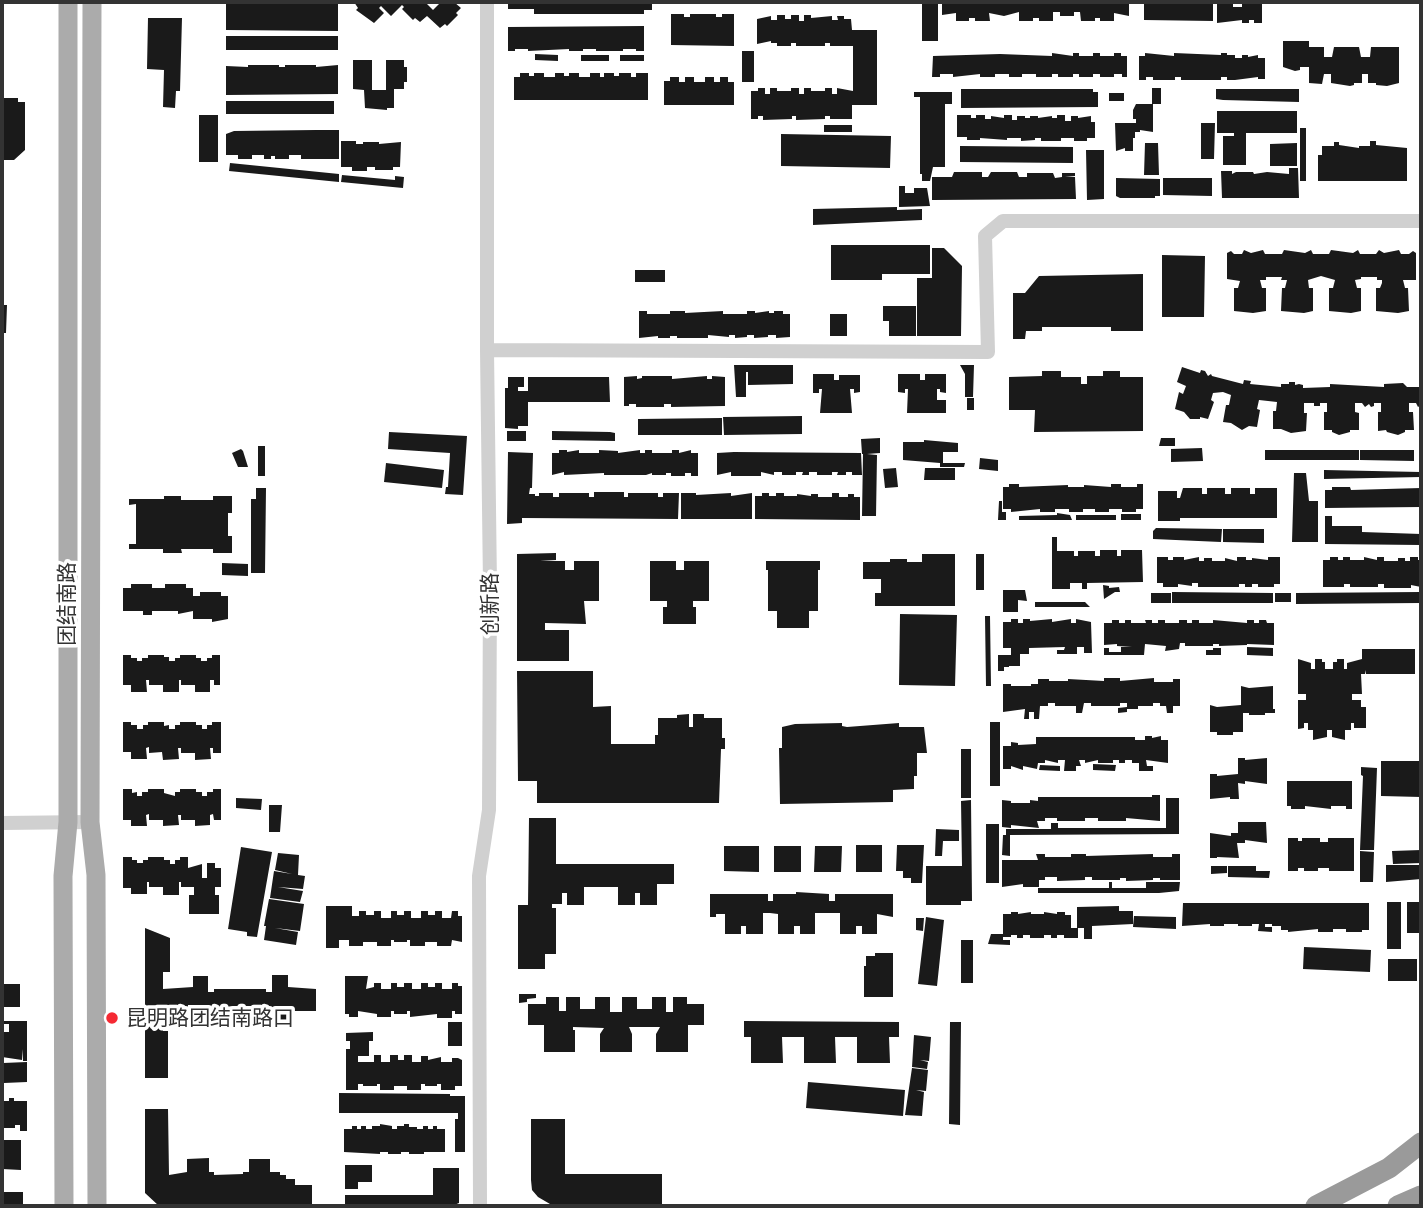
<!DOCTYPE html>
<html>
<head>
<meta charset="utf-8">
<style>
	body { margin:0 }
	#map { position:relative; width:1423px; height:1208px; overflow:hidden; background:#fff; font-family:Ubuntu,sans-serif }
	canvas { display:block }
	.frame { position:absolute; inset:0; border:4px solid #333; pointer-events:none }
</style>
</head>
<body>
<div id="map">
<canvas width="1423" height="1208"></canvas>
<div class="frame"></div>
</div>
<script>
const c = document.querySelector('canvas').getContext('2d');
c.lineJoin = 'round';
function paint(path, color) {
  c.fillStyle = color;
  c.fill(path, 'evenodd');
}
function poly(rows) {
  const path = new Path2D();
  for (const r of rows) {
    path.moveTo(r[0], r[1]);
    for (let i = 2; i < r.length; i += 2) path.lineTo(r[i], r[i + 1]);
  }
  return path;
}
function strokePath(path, color, width, dash) {
  c.strokeStyle = color;
  c.lineWidth = width;
  c.lineCap = dash ? 'butt' : 'round';
  c.setLineDash(dash || []);
  c.stroke(path);
}
function label(font, color, halo, rows, align = 'center') {
  c.font = font + ' Ubuntu,"Noto Sans SC",sans-serif';
  c.lineWidth = 7;
  c.setLineDash([]);
  c.textBaseline = 'middle';
  c.strokeStyle = halo;
  c.fillStyle = color;
  for (const [text, x, y, turn = 0] of rows) {
    c.save();
    c.translate(x, y);
    c.rotate((+turn || 0) * Math.PI / 180);
    c.textAlign = isNaN(turn) ? turn : align;
    if (halo) c.strokeText(text, 0, 0);
    c.fillText(text, 0, 0);
    c.restore();
  }
}
const building = poly([
	[226,2,338,2,338,31,226,30],
	[354,2,425,2,433,10,441,2,454,2,461,8,456,13,458,15,447,26,445,24,440,28,427,16,420,22,415,18,413,20,402,9,404,7,402,5,391,16,381,6,379,8,384,13,374,23,356,10,358,8],
	[508,2,652,2,652,10,644,10,644,14,534,14,534,9,508,9],
	[922,2,938,2,938,41,922,41],
	[942,2,1129,2,1129,16,1114,13,1114,21,1100,21,1100,18,1095,18,1095,21,1081,21,1080,12,1074,12,1074,16,1060,16,1060,12,1053,12,1053,21,1039,21,1039,18,1033,18,1033,21,1019,21,1019,12,1004,16,989,13,990,21,975,21,975,18,969,18,969,21,956,21,956,13,942,15],
	[1144,2,1213,2,1213,21,1144,20],
	[1242,2,1262,2,1262,23,1254,23,1254,20,1249,20,1249,23,1242,23,1242,20,1217,23,1217,3,1233,3,1233,7,1242,7],
	[671,14,684,14,684,17,690,17,690,14,716,14,716,17,722,17,722,14,734,14,734,46,671,45],
	[777,15,785,15,785,19,791,19,791,15,799,15,799,21,804,21,804,15,811,15,811,18,832,16,832,20,838,20,837,16,844,16,844,19,851,19,852,30,877,30,877,105,852,105,852,119,830,119,830,116,825,116,825,119,796,120,796,116,792,116,792,119,763,120,763,116,758,116,758,119,751,119,751,91,758,91,758,88,765,88,765,94,770,94,770,88,777,88,777,91,791,91,791,88,799,88,799,94,804,94,804,88,811,88,811,91,825,91,825,88,832,88,832,94,837,94,837,88,853,91,853,46,830,46,830,43,825,43,825,46,796,46,796,43,791,43,791,46,777,46,777,43,771,43,771,41,757,44,757,19,771,16,771,20,777,20],
	[148,18,182,18,180,91,176,91,175,108,163,107,164,70,147,69],
	[644,26,644,51,636,51,636,49,623,49,623,51,596,51,596,49,583,49,583,51,569,51,569,49,528,51,528,49,515,49,515,51,508,51,508,27],
	[226,36,338,36,338,50,226,50],
	[1283,41,1309,41,1309,47,1324,47,1324,57,1332,57,1334,47,1359,47,1361,57,1370,57,1371,47,1399,47,1399,83,1387,86,1376,85,1376,83,1368,83,1368,74,1362,74,1362,83,1354,83,1354,85,1350,86,1331,83,1331,74,1324,74,1322,84,1309,83,1309,67,1300,67,1300,70,1295,71,1283,67],
	[742,51,754,51,754,82,742,82],
	[1052,53,1073,56,1073,53,1079,53,1079,56,1093,56,1093,53,1100,53,1100,56,1114,56,1114,53,1121,53,1121,56,1127,56,1127,77,1122,77,1122,74,1114,74,1114,77,1100,77,1100,74,1093,74,1093,77,1079,77,1079,74,1073,74,1073,77,1058,77,1058,74,1052,74,1052,77,1036,77,1036,74,1022,74,1022,77,1009,77,1009,74,995,74,995,77,980,77,980,74,953,77,953,74,940,74,940,77,932,77,933,56,1000,54,1052,56],
	[1145,53,1174,56,1174,53,1221,55,1221,53,1227,53,1227,55,1235,55,1235,58,1242,58,1242,55,1248,55,1248,57,1258,55,1258,58,1265,58,1265,79,1258,79,1258,77,1235,80,1227,80,1227,77,1221,77,1221,80,1181,80,1181,77,1175,77,1175,80,1153,80,1153,77,1146,77,1146,80,1139,80,1139,56,1145,56],
	[535,54,558,55,558,61,535,60],
	[581,55,609,55,609,61,581,61],
	[620,55,644,55,644,61,620,61],
	[353,60,372,60,372,90,386,90,386,60,404,60,404,67,407,67,407,82,404,82,404,89,394,89,394,108,387,108,387,110,365,108,364,90,353,89],
	[248,65,279,65,279,67,285,67,285,65,316,65,316,67,338,65,338,94,226,95,226,66,248,67],
	[520,73,529,73,529,76,534,76,534,73,544,73,544,77,555,77,555,73,564,73,564,76,569,76,569,73,579,73,579,77,590,77,590,73,600,73,600,77,604,77,604,73,614,73,614,76,619,76,619,73,631,73,631,77,636,77,636,73,648,73,648,100,514,100,514,77,520,77],
	[670,77,679,77,679,82,685,82,685,77,694,77,694,82,705,82,705,77,714,77,714,82,720,82,720,77,728,77,728,82,734,82,734,105,664,105,664,81,670,81],
	[1152,88,1161,88,1161,104,1152,104],
	[961,89,1093,89,1093,92,1098,92,1098,107,961,108],
	[1216,89,1299,89,1299,102,1223,100,1216,99],
	[914,92,952,92,952,104,945,104,945,167,933,167,930,181,922,181,922,174,920,174,920,97,914,97],
	[1109,93,1124,93,1124,101,1109,101],
	[2,98,18,98,18,102,25,102,25,150,14,160,2,160],
	[226,101,334,101,334,114,226,114],
	[1136,104,1153,104,1153,132,1140,130,1140,132,1135,132,1135,138,1133,138,1133,151,1125,151,1125,148,1116,151,1115,123,1136,123,1136,119,1133,119,1133,110],
	[1217,111,1297,111,1297,133,1246,133,1246,165,1223,165,1223,136,1234,136,1234,133,1217,133],
	[199,115,218,115,218,162,199,162],
	[957,115,971,115,971,118,976,118,976,115,985,115,985,119,991,119,991,116,1004,118,1004,115,1012,115,1012,120,1017,120,1017,116,1025,116,1025,118,1030,118,1030,116,1038,116,1038,118,1052,116,1052,118,1057,118,1057,115,1065,115,1065,121,1071,121,1071,116,1078,116,1078,118,1091,116,1091,122,1095,122,1095,138,1087,138,1087,141,1074,141,1074,138,1061,138,1061,141,1041,141,1041,138,1035,138,1035,140,1021,141,1021,138,1007,138,1007,140,980,138,980,140,967,140,967,137,957,137],
	[1201,123,1215,123,1214,159,1201,159],
	[824,125,852,125,852,132,824,132],
	[1300,128,1306,128,1306,181,1300,181],
	[316,130,339,130,339,159,301,159,301,155,289,155,289,159,275,159,275,156,271,156,271,159,264,159,264,155,252,155,252,159,238,159,238,155,226,155,226,134,234,131],
	[781,134,891,136,890,168,781,166],
	[341,141,356,141,356,144,363,144,363,142,379,142,379,144,401,142,400,167,393,167,393,170,375,170,375,167,367,167,367,171,352,171,352,167,341,167],
	[1370,141,1376,141,1376,145,1407,148,1407,181,1318,181,1318,155,1322,155,1322,146,1334,146,1334,142,1339,142,1339,145,1359,148,1359,146,1370,146],
	[1145,143,1158,143,1159,175,1144,175],
	[1297,143,1297,166,1270,166,1270,144],
	[960,146,1073,147,1073,163,960,162],
	[1086,150,1104,150,1104,199,1087,200],
	[230,163,339,174,339,182,229,171],
	[1289,168,1298,168,1299,198,1222,198,1221,171,1232,171,1232,174,1236,172,1253,172,1254,174,1267,172,1289,174],
	[954,172,982,172,982,177,988,177,991,172,1017,172,1019,177,1027,177,1027,173,1053,173,1055,178,1062,177,1062,173,1075,173,1075,176,1065,177,1075,177,1076,199,932,200,932,177,952,177],
	[342,175,395,180,395,176,404,177,403,188,341,182],
	[1116,178,1160,179,1160,196,1155,196,1155,198,1120,198,1116,196],
	[1163,178,1212,178,1212,196,1163,195],
	[899,186,905,186,905,193,914,193,914,188,927,188,930,206,899,207],
	[897,207,897,210,922,209,922,220,813,225,813,209],
	[831,245,930,245,930,274,882,274,882,280,831,280],
	[932,248,944,248,962,266,961,336,917,336,917,278,932,278],
	[1244,250,1251,253,1263,250,1265,254,1282,254,1284,250,1305,253,1311,250,1313,254,1329,254,1331,250,1353,253,1358,250,1360,254,1376,254,1379,250,1384,253,1399,250,1401,254,1409,254,1413,251,1416,253,1416,280,1403,280,1405,288,1408,288,1409,311,1398,313,1376,311,1376,288,1380,288,1382,283,1382,280,1377,280,1377,277,1361,277,1361,279,1355,280,1357,288,1361,288,1361,311,1351,313,1329,311,1329,288,1333,288,1335,280,1321,276,1308,280,1309,288,1313,288,1313,311,1304,313,1281,311,1282,288,1285,288,1287,280,1281,280,1282,277,1266,277,1266,280,1260,280,1262,288,1266,288,1266,311,1253,313,1234,311,1234,288,1238,288,1240,281,1227,279,1227,253,1231,251,1234,254,1242,254],
	[1162,255,1205,256,1204,317,1162,317],
	[635,270,665,270,665,282,635,282],
	[1143,274,1143,331,1111,331,1111,327,1042,327,1042,331,1026,331,1025,339,1013,339,1013,293,1025,293,1039,276],
	[2,305,7,305,6,333,2,333],
	[883,306,916,306,916,336,889,336,889,321,883,321],
	[639,311,647,311,647,314,670,314,670,311,685,311,685,313,723,311,723,314,747,314,747,311,755,311,755,313,769,311,769,313,774,313,774,311,783,311,783,314,790,314,790,337,776,338,776,335,768,335,768,337,754,338,754,335,747,335,747,337,735,338,735,335,729,335,729,337,708,335,708,338,677,338,677,336,670,336,670,338,658,338,658,336,639,338],
	[830,314,847,314,847,336,830,336],
	[734,365,793,365,793,384,748,385,748,372,746,372,746,397,736,397],
	[960,365,974,365,973,397,965,397,965,374],
	[1182,367,1200,373,1201,370,1205,371,1208,376,1211,374,1212,376,1243,384,1244,380,1251,381,1250,384,1281,387,1281,384,1289,384,1289,382,1295,382,1295,385,1299,384,1303,385,1303,388,1330,387,1330,384,1384,387,1384,384,1403,383,1407,387,1421,387,1421,405,1418,407,1416,403,1409,403,1409,412,1413,412,1414,430,1405,430,1405,432,1398,435,1387,432,1386,430,1378,431,1378,412,1381,412,1381,403,1374,403,1374,406,1371,407,1369,404,1365,407,1362,403,1355,403,1355,412,1359,413,1359,430,1350,430,1350,432,1339,435,1332,432,1332,430,1324,430,1324,412,1327,412,1327,403,1320,403,1320,406,1314,406,1314,403,1304,403,1304,413,1307,413,1306,431,1291,433,1281,429,1273,429,1273,411,1276,411,1277,402,1259,400,1257,409,1260,410,1257,427,1249,426,1242,430,1231,423,1223,422,1226,405,1229,405,1231,395,1223,392,1213,393,1211,400,1214,402,1208,419,1200,417,1200,419,1190,419,1184,412,1175,409,1179,392,1183,394,1186,386,1177,382],
	[1042,371,1061,371,1061,377,1081,377,1081,384,1087,384,1087,376,1103,376,1103,371,1120,371,1120,377,1143,377,1143,431,1034,432,1035,410,1009,410,1009,377,1042,376],
	[813,374,834,374,834,380,839,380,839,375,860,375,860,392,854,393,854,389,850,389,852,413,820,413,822,389,819,389,819,393,813,393],
	[898,374,920,374,920,380,925,380,925,374,946,374,946,393,940,392,940,389,937,389,937,400,946,400,946,413,907,413,908,389,905,389,905,393,898,392],
	[637,376,637,379,642,378,642,376,672,376,672,379,707,376,707,379,712,379,712,376,725,377,725,406,671,407,671,404,664,404,664,407,636,407,636,404,629,404,629,406,624,406,624,377],
	[508,377,524,377,524,387,518,387,518,391,528,391,528,377,609,377,610,402,528,402,528,426,518,426,518,429,505,428,505,388,508,388],
	[967,398,974,398,974,410,967,410],
	[802,416,802,434,724,435,723,417],
	[722,418,722,435,638,435,638,419],
	[507,431,526,431,526,441,507,441],
	[552,431,610,432,615,433,615,441,552,440],
	[389,432,467,436,463,495,445,494,446,487,448,487,450,453,388,449],
	[880,438,880,453,867,454,877,455,876,516,862,516,863,454,862,454,861,439],
	[1161,438,1175,438,1175,446,1159,446],
	[924,440,958,443,958,452,943,452,943,463,965,463,964,467,940,467,940,463,903,460,903,442,924,442],
	[258,446,265,446,265,476,258,476],
	[1202,448,1203,461,1171,462,1171,449],
	[241,449,243,451,248,467,238,467,232,453],
	[559,450,567,450,567,452,579,450,579,453,599,453,599,450,618,451,618,453,640,450,640,453,645,453,645,450,652,450,652,453,672,453,672,450,679,450,679,453,691,450,691,453,698,453,698,476,691,476,691,473,685,473,685,476,671,476,671,473,666,473,666,475,652,475,652,473,646,475,604,475,604,473,564,475,564,472,552,475,552,453,559,453],
	[1265,450,1359,450,1359,460,1265,460],
	[1360,450,1414,450,1414,461,1360,460],
	[508,452,533,453,532,488,530,488,529,494,535,494,535,496,539,496,539,493,553,493,553,497,559,497,559,493,589,493,589,497,594,497,594,492,624,492,624,497,628,497,628,493,658,493,658,497,663,497,663,493,679,493,678,519,522,518,522,523,507,524],
	[734,452,861,453,862,475,852,475,852,472,846,472,846,475,837,475,838,472,832,472,832,475,817,475,817,472,809,472,809,475,802,475,803,472,796,472,796,475,782,475,782,472,774,472,774,475,761,472,761,476,731,476,731,472,717,475,717,453],
	[980,458,998,460,998,471,979,469],
	[386,463,444,470,442,488,384,482],
	[896,468,898,487,885,488,883,469],
	[925,468,955,468,955,480,924,480],
	[1324,470,1421,472,1421,477,1324,479],
	[1294,473,1306,473,1309,501,1318,501,1318,542,1292,542],
	[1009,484,1019,484,1019,487,1068,485,1068,487,1084,487,1084,485,1111,487,1111,484,1121,484,1121,487,1137,487,1137,484,1143,484,1143,509,1136,509,1136,512,1122,512,1122,509,1109,509,1109,512,1095,512,1095,509,1083,509,1083,512,1069,512,1069,509,1055,509,1055,512,1040,512,1040,509,1011,512,1011,509,1003,509,1003,487,1009,487],
	[1332,487,1350,487,1351,490,1421,488,1421,507,1325,508,1325,490,1332,490],
	[256,488,266,488,265,573,251,573,251,499,256,499],
	[1183,488,1202,488,1202,494,1207,494,1207,488,1225,488,1225,494,1231,494,1231,488,1250,488,1250,494,1255,494,1255,488,1277,488,1277,518,1180,518,1180,521,1158,521,1158,491,1177,491,1177,498,1180,498],
	[681,493,696,493,696,495,731,493,731,496,752,493,752,519,681,519],
	[762,493,769,493,769,496,776,496,776,493,784,493,784,496,797,496,797,494,811,496,811,494,818,494,818,497,832,497,832,493,839,493,839,497,848,497,848,494,854,494,854,497,860,497,860,520,755,519,755,496,762,496],
	[164,496,181,496,181,500,213,500,213,496,232,496,232,513,228,513,228,536,232,536,232,553,213,553,213,549,181,549,182,553,163,553,163,549,129,549,129,544,136,544,136,504,129,505,129,499,164,499],
	[999,501,1002,501,1002,512,1006,512,1006,520,998,520],
	[1057,513,1070,515,1072,520,1019,520,1019,516,1057,515],
	[1121,514,1141,514,1141,520,1121,520],
	[1076,515,1116,515,1116,520,1076,520],
	[1325,516,1332,516,1332,526,1362,526,1362,532,1421,534,1421,545,1325,544],
	[1156,528,1222,529,1221,542,1153,539,1153,531],
	[1223,529,1264,529,1264,543,1223,542],
	[1052,537,1057,537,1057,551,1074,551,1074,556,1078,556,1078,551,1095,551,1095,556,1100,556,1100,550,1117,550,1117,556,1121,556,1121,550,1142,550,1143,582,1087,583,1087,589,1082,589,1082,583,1070,583,1070,589,1052,589],
	[556,553,556,560,540,561,565,561,565,570,574,570,574,561,599,561,599,601,584,601,586,624,545,623,545,630,569,630,569,661,517,661,517,554],
	[922,554,955,554,955,606,875,606,875,593,881,593,881,579,863,579,863,562,890,562,890,559,907,559,907,562,922,562],
	[976,554,984,554,984,590,976,590],
	[1157,557,1168,557,1168,560,1173,560,1173,557,1184,557,1184,560,1199,557,1199,561,1204,561,1204,558,1212,558,1212,561,1225,561,1225,558,1237,561,1237,557,1246,557,1246,560,1252,560,1252,558,1268,560,1268,557,1280,557,1280,584,1274,584,1274,587,1258,587,1258,584,1252,584,1252,587,1245,587,1245,584,1239,584,1239,587,1198,587,1198,583,1192,583,1192,586,1178,584,1178,587,1163,587,1163,583,1157,583],
	[1330,557,1338,557,1338,560,1343,560,1343,557,1350,557,1350,560,1364,560,1364,557,1377,560,1377,557,1384,557,1384,561,1398,561,1398,558,1405,558,1405,561,1410,561,1410,557,1418,557,1418,560,1421,560,1421,587,1411,585,1411,588,1384,588,1384,584,1378,584,1378,587,1350,587,1350,584,1344,584,1344,587,1323,587,1323,560,1330,560],
	[650,561,676,561,676,570,684,570,684,561,709,561,709,601,693,601,693,607,696,607,696,624,663,624,663,607,667,607,667,601,650,601],
	[766,561,820,561,820,570,818,570,818,611,809,611,809,628,777,628,777,611,768,611,768,570,766,570],
	[222,563,248,564,248,576,222,575],
	[131,584,152,584,152,588,165,588,165,584,186,584,186,588,193,588,193,596,200,596,200,592,221,592,221,596,228,596,228,619,212,622,212,619,193,619,193,611,178,614,178,611,152,611,152,615,143,615,143,611,123,611,123,588,131,588],
	[1103,585,1109,586,1109,588,1119,587,1120,592,1115,592,1104,599],
	[1003,590,1025,590,1027,601,1018,600,1018,612,1003,612],
	[1172,592,1273,593,1273,603,1172,603],
	[1421,592,1421,603,1296,604,1296,593],
	[1151,593,1171,593,1171,603,1151,603],
	[1275,593,1291,593,1291,602,1275,602],
	[1035,602,1085,602,1090,607,1035,607],
	[900,614,957,615,955,686,899,685],
	[985,616,990,616,991,686,986,686],
	[1011,619,1018,619,1018,623,1023,623,1023,619,1030,619,1030,621,1052,619,1052,622,1071,619,1071,623,1076,623,1076,619,1091,622,1092,653,1084,653,1084,647,1077,647,1077,654,1057,654,1057,650,1064,650,1065,647,1029,648,1029,654,1020,654,1020,666,1009,666,1009,667,1004,667,1004,671,998,671,998,655,1011,655,1011,648,1003,648,1003,622,1011,622],
	[1112,620,1119,620,1119,623,1125,623,1125,620,1131,620,1131,623,1146,623,1145,620,1152,620,1152,623,1158,623,1158,620,1165,620,1165,623,1179,623,1179,620,1187,620,1187,623,1192,623,1192,620,1199,620,1199,623,1213,623,1213,620,1247,623,1247,620,1254,620,1254,623,1259,623,1259,620,1266,620,1267,623,1274,623,1274,645,1247,644,1247,645,1219,646,1219,644,1213,644,1213,646,1185,646,1185,643,1180,643,1179,649,1165,651,1166,646,1145,644,1144,655,1104,655,1104,648,1109,648,1109,652,1121,652,1121,647,1132,647,1117,646,1117,644,1104,645,1104,623,1112,623],
	[1247,647,1273,648,1273,656,1247,655],
	[1213,648,1221,648,1221,655,1206,655,1206,650,1213,650],
	[1362,649,1415,649,1415,674,1366,674,1365,670,1365,674,1361,674,1362,694,1352,694,1352,700,1361,700,1361,707,1366,707,1366,728,1354,728,1354,723,1351,723,1351,730,1345,730,1345,740,1332,737,1332,730,1327,730,1327,737,1313,740,1313,730,1308,730,1308,723,1304,723,1304,728,1298,729,1298,700,1306,700,1306,694,1298,694,1298,659,1311,663,1311,669,1315,669,1315,659,1322,659,1322,662,1325,662,1325,669,1333,669,1333,662,1337,662,1337,659,1344,659,1344,669,1347,669,1347,663,1362,659],
	[123,655,131,655,131,658,137,658,137,661,142,661,142,658,148,658,148,655,164,655,164,657,169,657,169,661,175,661,175,658,180,658,180,655,196,655,196,658,201,658,201,661,207,661,207,658,212,658,212,655,220,655,220,685,214,685,214,680,210,680,210,692,195,692,195,685,181,685,181,680,179,680,179,692,163,692,163,685,149,685,149,680,146,680,147,692,131,692,131,685,123,685],
	[517,671,593,671,593,707,611,706,611,744,655,744,655,735,658,735,658,718,677,718,677,715,689,714,689,727,693,727,693,714,704,714,704,718,722,718,722,738,725,738,725,749,721,749,719,803,537,803,537,781,518,781],
	[1104,678,1120,678,1120,681,1154,678,1154,682,1173,682,1173,679,1180,679,1180,706,1173,706,1173,713,1167,713,1166,706,1160,706,1160,703,1153,703,1153,706,1138,706,1138,709,1127,709,1127,712,1118,713,1118,708,1127,707,1127,703,1120,703,1120,706,1091,706,1091,703,1084,703,1082,713,1076,713,1076,706,1055,706,1055,703,1048,703,1048,706,1040,706,1039,719,1034,719,1034,712,1029,712,1029,719,1024,719,1025,709,1003,712,1003,684,1011,684,1011,686,1031,686,1031,684,1038,684,1038,679,1049,679,1049,681,1068,681,1068,679,1104,681],
	[1241,686,1249,688,1273,686,1273,709,1275,709,1275,713,1265,713,1265,715,1249,715,1249,713,1243,713,1243,732,1233,732,1233,735,1217,735,1217,732,1210,732,1210,705,1217,707,1241,705],
	[123,722,131,722,131,725,137,725,137,729,143,729,143,725,148,725,148,722,164,722,164,726,169,725,169,729,175,729,175,725,180,725,180,722,196,722,196,725,202,725,202,729,207,729,207,725,212,725,212,722,221,722,221,753,213,753,213,748,210,748,211,759,195,760,195,753,181,753,181,748,178,748,179,759,163,760,162,752,149,753,149,747,146,748,147,759,131,759,131,752,123,752],
	[990,722,1000,722,1000,786,990,786],
	[842,723,842,726,847,727,899,723,899,727,924,727,927,753,917,753,917,776,914,776,914,789,893,790,893,802,780,804,779,748,782,748,782,727,795,724],
	[1145,736,1152,736,1152,738,1161,736,1161,740,1168,740,1168,763,1146,760,1147,766,1153,766,1153,771,1139,771,1139,763,1132,763,1132,760,1125,760,1125,763,1119,763,1119,760,1113,760,1113,763,1098,763,1098,760,1085,763,1085,760,1079,760,1081,766,1076,766,1076,771,1064,771,1065,760,1058,760,1058,763,1045,760,1045,763,1038,763,1037,769,1023,766,1023,770,1011,766,1011,769,1003,769,1003,746,1011,746,1011,742,1018,743,1018,745,1036,744,1036,737,1135,737,1135,740,1145,740],
	[961,749,971,749,971,798,961,798],
	[1238,758,1245,758,1245,760,1267,758,1267,784,1245,781,1245,784,1238,783,1239,799,1230,799,1230,797,1210,799,1210,774,1217,774,1217,776,1238,774],
	[1381,761,1421,761,1421,797,1381,796],
	[1093,764,1116,765,1115,771,1093,770],
	[1040,765,1060,766,1060,771,1039,770],
	[1361,767,1377,768,1374,850,1360,850,1363,776,1361,775],
	[1287,781,1352,781,1352,809,1346,809,1346,806,1331,806,1331,809,1305,806,1305,809,1291,809,1291,806,1287,806],
	[123,789,132,789,132,793,137,792,137,796,142,796,142,792,148,792,148,789,164,789,164,793,175,796,175,792,180,792,180,789,196,789,196,792,202,792,202,796,207,796,207,792,213,792,213,789,221,789,221,820,214,820,213,814,210,815,210,825,195,826,195,820,181,820,181,815,178,815,179,825,163,826,163,820,149,820,149,814,146,815,147,826,131,826,131,820,123,820],
	[1152,795,1160,795,1160,821,1126,818,1126,821,1098,821,1098,818,1085,818,1085,821,1057,821,1057,818,1045,818,1045,821,1037,821,1039,828,1011,825,1011,828,1002,827,1002,800,1011,801,1011,803,1030,803,1030,800,1038,801,1038,797,1152,797],
	[236,798,262,799,261,810,236,808],
	[1166,798,1179,798,1179,834,1010,835,1010,856,1002,855,1003,835,1006,835,1006,829,1051,829,1051,823,1058,823,1058,828,1166,828],
	[971,800,972,901,961,901,961,905,926,905,926,866,962,866,961,801],
	[269,805,282,805,280,832,269,832],
	[529,818,556,818,556,864,674,864,674,884,657,884,657,905,640,905,640,893,635,893,635,905,618,905,618,887,584,887,584,905,567,905,567,893,562,893,562,904,552,904,552,908,556,908,556,954,545,954,545,969,518,969,518,905,528,905],
	[1238,822,1266,822,1267,843,1245,840,1245,843,1237,843,1239,858,1217,857,1217,858,1210,858,1210,833,1231,836,1231,833,1238,833],
	[986,824,999,824,999,883,986,883],
	[936,829,959,830,959,841,943,841,942,856,935,856],
	[1288,838,1298,838,1298,841,1302,841,1302,838,1320,838,1320,842,1328,842,1328,838,1354,838,1354,871,1329,871,1329,868,1318,868,1318,871,1304,871,1304,868,1298,868,1298,871,1288,871],
	[856,845,882,845,882,872,856,872],
	[897,845,924,845,922,883,911,883,911,878,903,878,903,871,896,871],
	[724,846,759,846,759,872,724,871],
	[774,846,801,846,801,872,774,872],
	[815,846,842,846,841,872,814,872],
	[241,847,272,852,257,937,247,936,247,932,228,929],
	[1421,850,1421,863,1393,864,1392,851],
	[1360,851,1374,852,1373,882,1360,882],
	[278,853,299,855,298,875,305,876,303,889,278,887,303,891,300,902,270,898,274,871,292,874,275,870],
	[1036,854,1045,854,1045,857,1071,857,1071,854,1086,854,1086,856,1153,854,1153,857,1172,857,1172,854,1180,854,1180,880,1160,880,1160,878,1153,878,1153,880,1126,881,1126,878,1120,878,1120,880,1092,880,1092,877,1085,877,1085,880,1057,881,1057,877,1045,877,1045,880,1039,880,1039,887,1023,887,1023,884,1002,887,1002,860,1038,860],
	[123,857,132,857,132,860,137,860,137,863,143,863,143,860,148,860,148,857,164,857,164,860,170,860,170,864,175,864,175,860,180,860,180,857,188,857,188,868,202,864,202,878,207,878,207,863,215,863,215,868,221,868,221,887,215,887,215,895,219,895,219,914,189,914,189,895,194,895,194,887,181,887,181,882,179,882,179,895,163,895,163,887,149,887,149,882,147,882,147,894,131,894,131,888,123,888],
	[1386,865,1421,865,1421,879,1386,882],
	[1211,866,1227,866,1227,873,1211,874],
	[1228,866,1256,866,1256,871,1270,871,1269,878,1228,877],
	[1109,882,1112,882,1112,888,1146,888,1146,882,1180,882,1179,891,1159,893,1038,893,1038,888,1109,888],
	[796,892,829,894,829,901,835,901,835,894,893,894,893,917,877,914,877,934,862,934,862,926,856,926,856,934,840,934,840,913,815,913,815,934,800,934,800,926,794,926,794,934,778,934,778,914,770,913,763,913,763,934,746,934,746,926,741,926,741,934,725,934,725,914,716,914,716,917,710,917,710,894,768,894,768,901,773,901,773,894,796,894],
	[269,899,304,904,300,931,275,928,298,932,296,945,264,940,266,926,264,926],
	[1387,902,1401,902,1401,949,1387,949],
	[1407,902,1421,902,1421,933,1407,933],
	[1183,903,1369,903,1369,930,1362,930,1362,932,1346,932,1346,929,1333,929,1333,932,1318,932,1318,929,1288,932,1288,930,1281,930,1281,926,1272,926,1272,924,1265,924,1265,927,1272,927,1272,932,1258,931,1259,924,1252,924,1252,926,1238,926,1238,924,1224,924,1224,926,1210,926,1210,924,1182,926],
	[326,906,352,906,352,916,359,916,359,911,366,911,366,915,374,915,374,911,381,911,381,918,391,918,391,911,397,911,397,915,404,915,404,911,411,911,411,918,421,918,421,911,428,911,428,915,435,915,435,911,442,911,442,918,451,918,452,911,458,911,458,916,462,916,462,942,452,940,451,946,437,946,437,942,425,942,425,946,410,946,410,940,407,940,407,942,394,942,394,940,391,940,391,946,377,946,377,942,363,942,363,946,349,946,349,940,339,940,339,948,326,948],
	[1119,906,1119,911,1133,911,1133,924,1092,926,1092,939,1084,939,1084,928,1077,928,1077,907],
	[1011,912,1018,912,1018,914,1031,912,1031,914,1044,914,1044,912,1057,914,1057,912,1065,912,1065,915,1071,915,1071,934,1071,928,1078,928,1078,938,1064,938,1064,935,1057,935,1057,938,1051,938,1051,935,1044,935,1044,938,1030,938,1030,935,1023,935,1023,938,1017,938,1017,935,1011,935,1011,937,1003,937,1003,940,1010,940,1010,945,988,944,991,934,1003,934,1003,914,1011,914],
	[1134,916,1176,917,1176,929,1133,927],
	[926,917,944,920,937,986,918,984],
	[916,918,924,918,923,931,916,930],
	[145,928,170,938,170,972,163,972,163,989,193,987,193,976,208,976,208,992,214,992,214,989,266,989,266,992,272,992,272,975,288,975,288,987,316,989,316,1011,290,1011,290,1020,285,1020,285,1023,268,1023,267,1011,264,1011,264,1014,254,1014,254,1011,227,1011,227,1014,216,1014,216,1011,213,1011,213,1023,196,1023,196,1019,191,1019,191,1005,188,1005,188,1012,163,1012,163,1031,168,1031,168,1078,145,1078],
	[961,940,973,940,973,983,961,983],
	[1304,947,1371,950,1370,972,1303,969],
	[875,953,893,953,893,997,864,997,864,966,866,966,866,956,875,956],
	[1388,959,1417,959,1417,981,1388,981],
	[345,976,368,976,366,989,374,987,374,983,381,983,381,989,391,989,391,983,397,983,397,987,404,987,404,983,412,983,412,989,421,989,421,983,428,983,428,987,435,987,435,983,442,983,442,989,452,989,452,983,458,983,458,986,462,986,462,1014,455,1014,455,1011,452,1011,452,1018,437,1018,437,1014,410,1017,410,1011,407,1011,407,1014,394,1014,394,1011,391,1011,391,1017,377,1017,377,1014,358,1011,358,1017,349,1017,349,1014,345,1014],
	[2,984,20,984,20,1007,2,1007],
	[519,994,536,994,536,998,527,999,527,1002,519,1003],
	[546,997,559,997,559,1011,566,1011,566,997,580,997,580,1009,595,1009,595,997,610,997,610,1012,622,1012,622,997,637,997,637,1009,652,1009,652,997,666,997,666,1012,673,1012,673,997,687,997,687,1004,704,1004,704,1025,688,1025,688,1052,656,1052,656,1034,660,1027,629,1027,632,1034,632,1052,600,1052,600,1034,604,1028,573,1027,573,1030,575,1030,575,1052,544,1052,544,1025,528,1025,528,1004,546,1004],
	[4,1021,27,1021,27,1061,23,1061,23,1049,22,1060,2,1057,2,1032,9,1032,9,1024,4,1024],
	[744,1021,899,1022,899,1037,889,1037,890,1063,857,1063,857,1037,835,1037,836,1063,804,1063,804,1037,782,1037,783,1063,751,1063,751,1037,744,1037],
	[448,1022,462,1022,462,1046,448,1046],
	[950,1022,961,1022,960,1125,949,1124],
	[373,1032,373,1041,369,1041,369,1056,358,1056,358,1062,374,1062,374,1055,381,1055,381,1062,390,1062,390,1055,398,1055,398,1060,404,1060,404,1055,412,1055,412,1062,421,1062,421,1056,428,1056,428,1060,441,1057,441,1062,452,1062,452,1058,458,1058,462,1060,462,1086,455,1086,455,1090,441,1090,441,1084,437,1084,437,1086,425,1086,425,1084,421,1084,421,1090,407,1090,407,1086,394,1086,394,1090,380,1090,380,1084,377,1084,377,1086,363,1086,363,1084,358,1084,358,1090,346,1090,346,1049,350,1049,350,1041,346,1041,346,1033],
	[914,1035,931,1037,929,1061,920,1060,928,1062,927,1069,912,1067],
	[27,1062,27,1082,4,1083,3,1063],
	[912,1068,928,1070,926,1091,916,1090,924,1092,922,1116,905,1115],
	[808,1082,905,1090,903,1116,806,1108],
	[339,1093,450,1094,450,1096,465,1096,465,1152,455,1152,455,1119,458,1119,458,1113,339,1113],
	[9,1098,14,1098,14,1101,27,1101,27,1131,20,1131,20,1125,15,1125,15,1128,2,1128,2,1101,9,1101],
	[145,1109,168,1109,169,1175,187,1172,187,1159,209,1158,209,1172,214,1172,214,1175,243,1174,243,1172,249,1172,249,1159,270,1159,270,1172,280,1172,280,1175,286,1175,286,1179,295,1179,295,1185,312,1185,312,1206,159,1206,145,1193],
	[531,1119,565,1119,565,1174,662,1174,662,1204,550,1204,538,1197,532,1190,531,1180],
	[380,1124,392,1126,392,1129,397,1129,397,1126,404,1126,404,1124,409,1124,409,1127,417,1127,417,1129,423,1129,423,1126,428,1126,428,1129,433,1129,433,1126,437,1126,437,1129,445,1129,445,1152,424,1152,424,1154,409,1154,409,1152,401,1152,401,1154,388,1154,388,1152,380,1152,380,1154,344,1152,344,1129,352,1129,352,1126,357,1126,357,1129,361,1129,361,1126,366,1126,366,1129,372,1129,372,1126,380,1126],
	[2,1140,21,1140,21,1170,2,1169],
	[345,1165,372,1165,372,1182,358,1182,358,1189,345,1189],
	[433,1168,459,1168,459,1203,452,1206,345,1206,345,1195,433,1195],
	[2,1192,23,1192,23,1206,2,1206]
]);
const minor = poly([
	[487,350,988,352,985,236,1003,221,1421,221],
	[2,823,90,822],
	[480,1206,479,876,489,810,490,586,487,350,487,2]
]);
const major = poly([
	[92,2,90,822,96,875,97,1206],
	[64,1206,63,876,68,822,68,2]
]);
const highway = poly([
	[1316,1206,1389,1168,1421,1143],
	[1398,1206,1421,1196]
]);
const markers = [
	[112,1018,7,"#f52933"]
];
const streetNames = [
	["团结南路",67,604,-90],
	["创新路",490,604,-90]
];
const poiNames = [
	["昆明路团结南路口",126,1018]
];
paint(building, '#1a1a1a');
strokePath(minor, '#d0d0d0', 14);
strokePath(major, '#ababab', 19);
strokePath(highway, '#9a9a9a', 21);
for (const [x, y, r, color] of markers) {
  const dot = new Path2D();
  dot.arc(x, y, r, 0, 2 * Math.PI);
  c.fillStyle = color;
  c.fill(dot);
  strokePath(dot, '#fff', 2.5);
}
label('21px', '#333', '#fff', streetNames);
label('21px', '#333', '#fff', poiNames, 'left');
</script>
</body>
</html>
